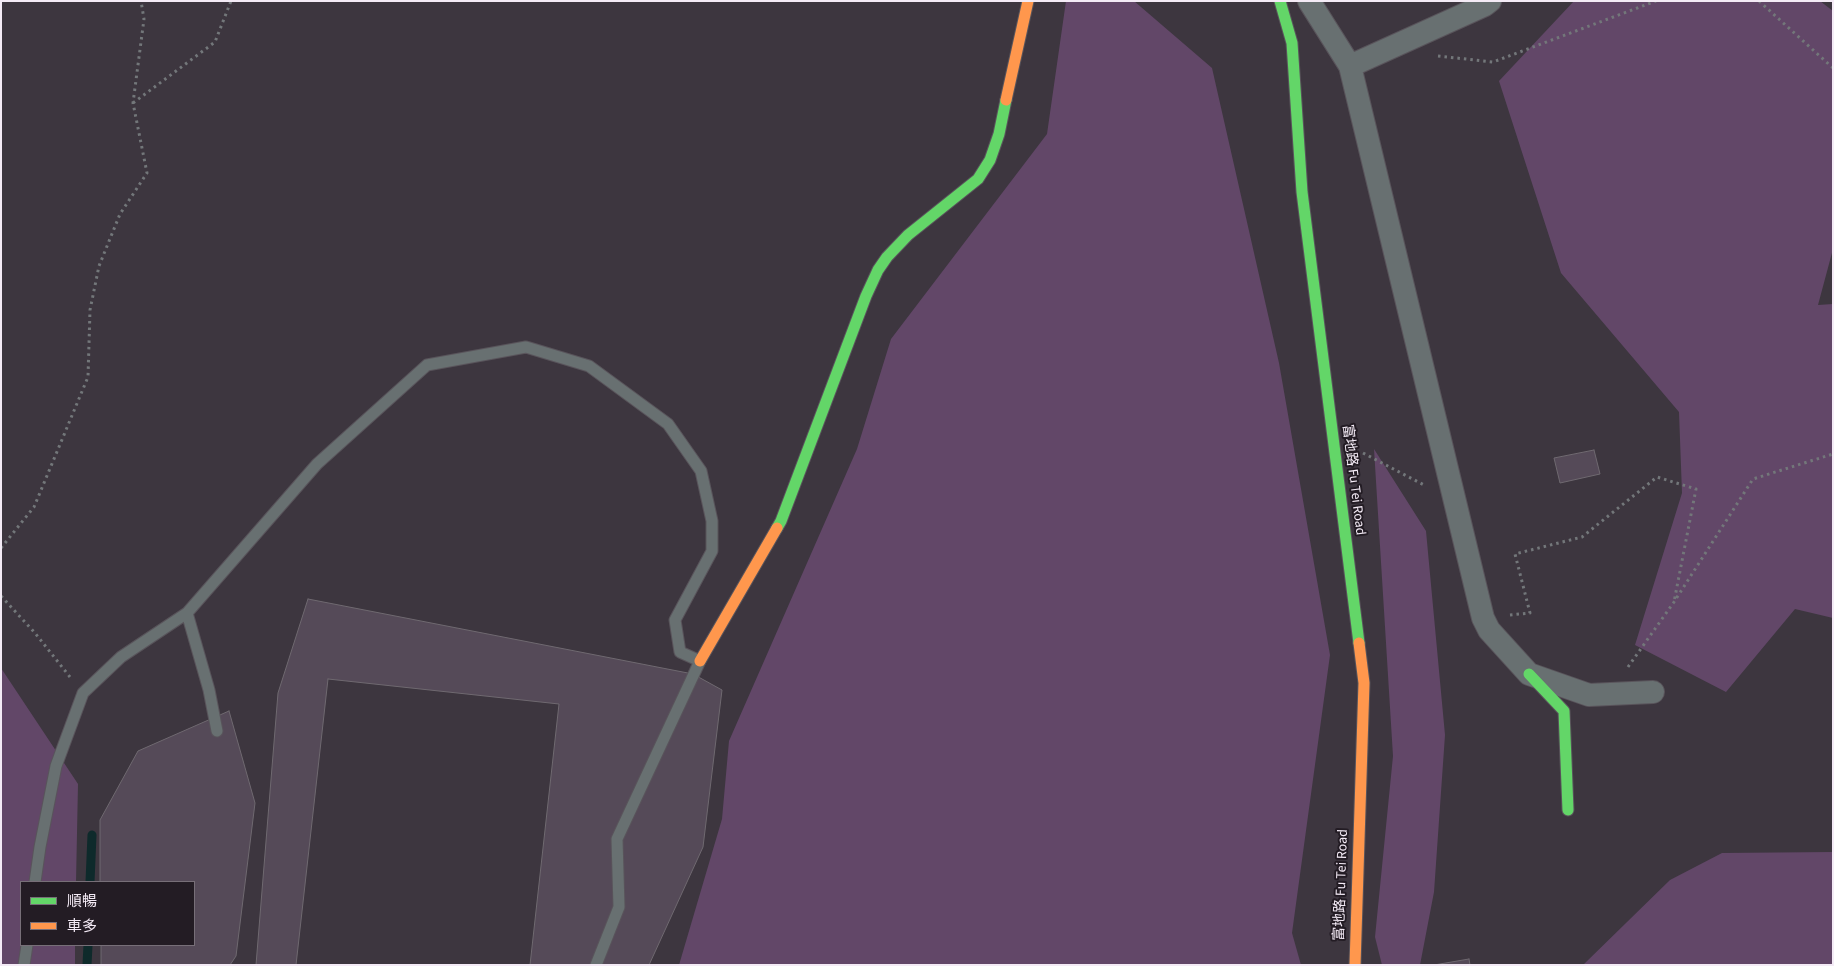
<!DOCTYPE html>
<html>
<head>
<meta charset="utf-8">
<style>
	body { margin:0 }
	#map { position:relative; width:1834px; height:966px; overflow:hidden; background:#3d363f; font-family:"Source Sans 3","Noto Sans TC",sans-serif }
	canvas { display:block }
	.frame { position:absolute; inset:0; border:2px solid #f4ebf6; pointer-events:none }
	.legend { position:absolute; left:20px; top:881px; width:175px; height:65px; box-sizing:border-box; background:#231c24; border:1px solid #776f78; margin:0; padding:6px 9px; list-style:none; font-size:15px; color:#f4ebf6 }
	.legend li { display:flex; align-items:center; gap:10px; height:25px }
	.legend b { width:25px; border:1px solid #776f78 }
</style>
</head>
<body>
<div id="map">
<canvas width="1834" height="966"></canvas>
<div class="frame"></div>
<ul class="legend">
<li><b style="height:6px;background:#63d668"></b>順暢</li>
<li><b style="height:6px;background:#ff974d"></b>車多</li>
</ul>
</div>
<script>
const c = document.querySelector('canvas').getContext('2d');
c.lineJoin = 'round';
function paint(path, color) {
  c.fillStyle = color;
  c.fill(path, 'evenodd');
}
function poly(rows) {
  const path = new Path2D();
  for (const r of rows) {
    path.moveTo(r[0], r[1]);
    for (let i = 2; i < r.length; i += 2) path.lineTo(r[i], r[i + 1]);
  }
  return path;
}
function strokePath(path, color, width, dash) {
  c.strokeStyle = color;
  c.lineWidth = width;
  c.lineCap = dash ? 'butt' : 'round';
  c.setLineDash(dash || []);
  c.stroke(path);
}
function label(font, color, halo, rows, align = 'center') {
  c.font = font + ' "Source Sans 3","Noto Sans TC",sans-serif';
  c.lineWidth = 4;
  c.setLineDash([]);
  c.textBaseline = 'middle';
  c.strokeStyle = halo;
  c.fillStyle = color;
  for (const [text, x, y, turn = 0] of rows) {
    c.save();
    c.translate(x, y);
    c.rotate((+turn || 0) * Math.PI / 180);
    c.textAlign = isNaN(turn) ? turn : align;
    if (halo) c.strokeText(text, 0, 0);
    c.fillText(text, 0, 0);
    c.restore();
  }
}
const green = poly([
	[1066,1,1134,1,1212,68,1279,363,1330,655,1292,933,1301,965,679,965,722,819,729,741,857,449,891,339,1047,134],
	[1574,1,1820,1,1833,11,1833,249,1818,305,1833,304,1833,618,1795,609,1726,692,1635,645,1682,493,1679,412,1561,273,1499,81],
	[1374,449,1426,531,1445,735,1434,892,1420,965,1382,965,1375,937,1393,756],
	[1,668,78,784,76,882,21,882,21,945,75,945,75,965,1,965],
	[1833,852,1833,965,1583,965,1670,880,1722,853]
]);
const stream = poly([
	[90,882,92,835],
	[87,965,88,945]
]);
const building = poly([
	[1594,450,1600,474,1560,483,1554,458,1594,450],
	[308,599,693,674,722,690,703,847,649,965,256,965,278,693,308,599],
	[328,679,559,704,530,965,296,965,328,679],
	[229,711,255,803,236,956,230,965,101,965,101,945,194,945,194,882,100,882,100,820,138,751,229,711],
	[1469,959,1470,965,1434,965,1469,959]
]);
const path = poly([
	[1759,1,1833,68],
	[1438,56,1493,62,1656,1],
	[133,103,215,42,231,1],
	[1363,453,1424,485],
	[1,548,34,507,88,377,90,310,99,266,120,214,147,173,133,103,144,19,141,1],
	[1,596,35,633,70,677],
	[1510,615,1530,613,1515,554,1582,537,1657,477,1696,489,1674,602],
	[1628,667,1674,602,1753,479,1833,454]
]);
const lane = poly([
	[187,613,209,690,217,731],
	[35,882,40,847,56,766,83,693,121,657,187,613,317,464,427,365,526,347,589,366,668,424,701,471,712,521,712,551,675,620,680,652,700,661,617,839,619,907,596,965],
	[24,965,27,945]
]);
const street = poly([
	[1309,1,1350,66,1483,618,1489,630,1529,674,1589,695,1653,692],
	[1350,66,1485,5,1490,1]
]);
const fast = poly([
	[1280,1,1292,43,1302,192,1359,643],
	[777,528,781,521,866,296,878,270,887,257,908,235,978,179,990,160,999,134,1006,100],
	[1529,674,1564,711,1568,810]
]);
const slow = poly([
	[1006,100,1028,1],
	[700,661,777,528],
	[1355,965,1364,683,1359,643]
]);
const streetNames = [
	["富地路 Fu Tei Road",1353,480,83],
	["富地路 Fu Tei Road",1342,885,-88]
];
paint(green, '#624768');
strokePath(stream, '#0e2a2b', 9);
paint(building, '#554a58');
strokePath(building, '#6f6970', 1);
strokePath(lane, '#59545b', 13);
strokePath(street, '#59545b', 24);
strokePath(fast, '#59545b', 13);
strokePath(slow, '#59545b', 13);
strokePath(path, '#73777a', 3, [2.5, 4]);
strokePath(lane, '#687071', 11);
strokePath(street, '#687071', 22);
strokePath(fast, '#63d668', 11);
strokePath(slow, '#ff974d', 11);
label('14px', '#f4ebf6', '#231c24', streetNames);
</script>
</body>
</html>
